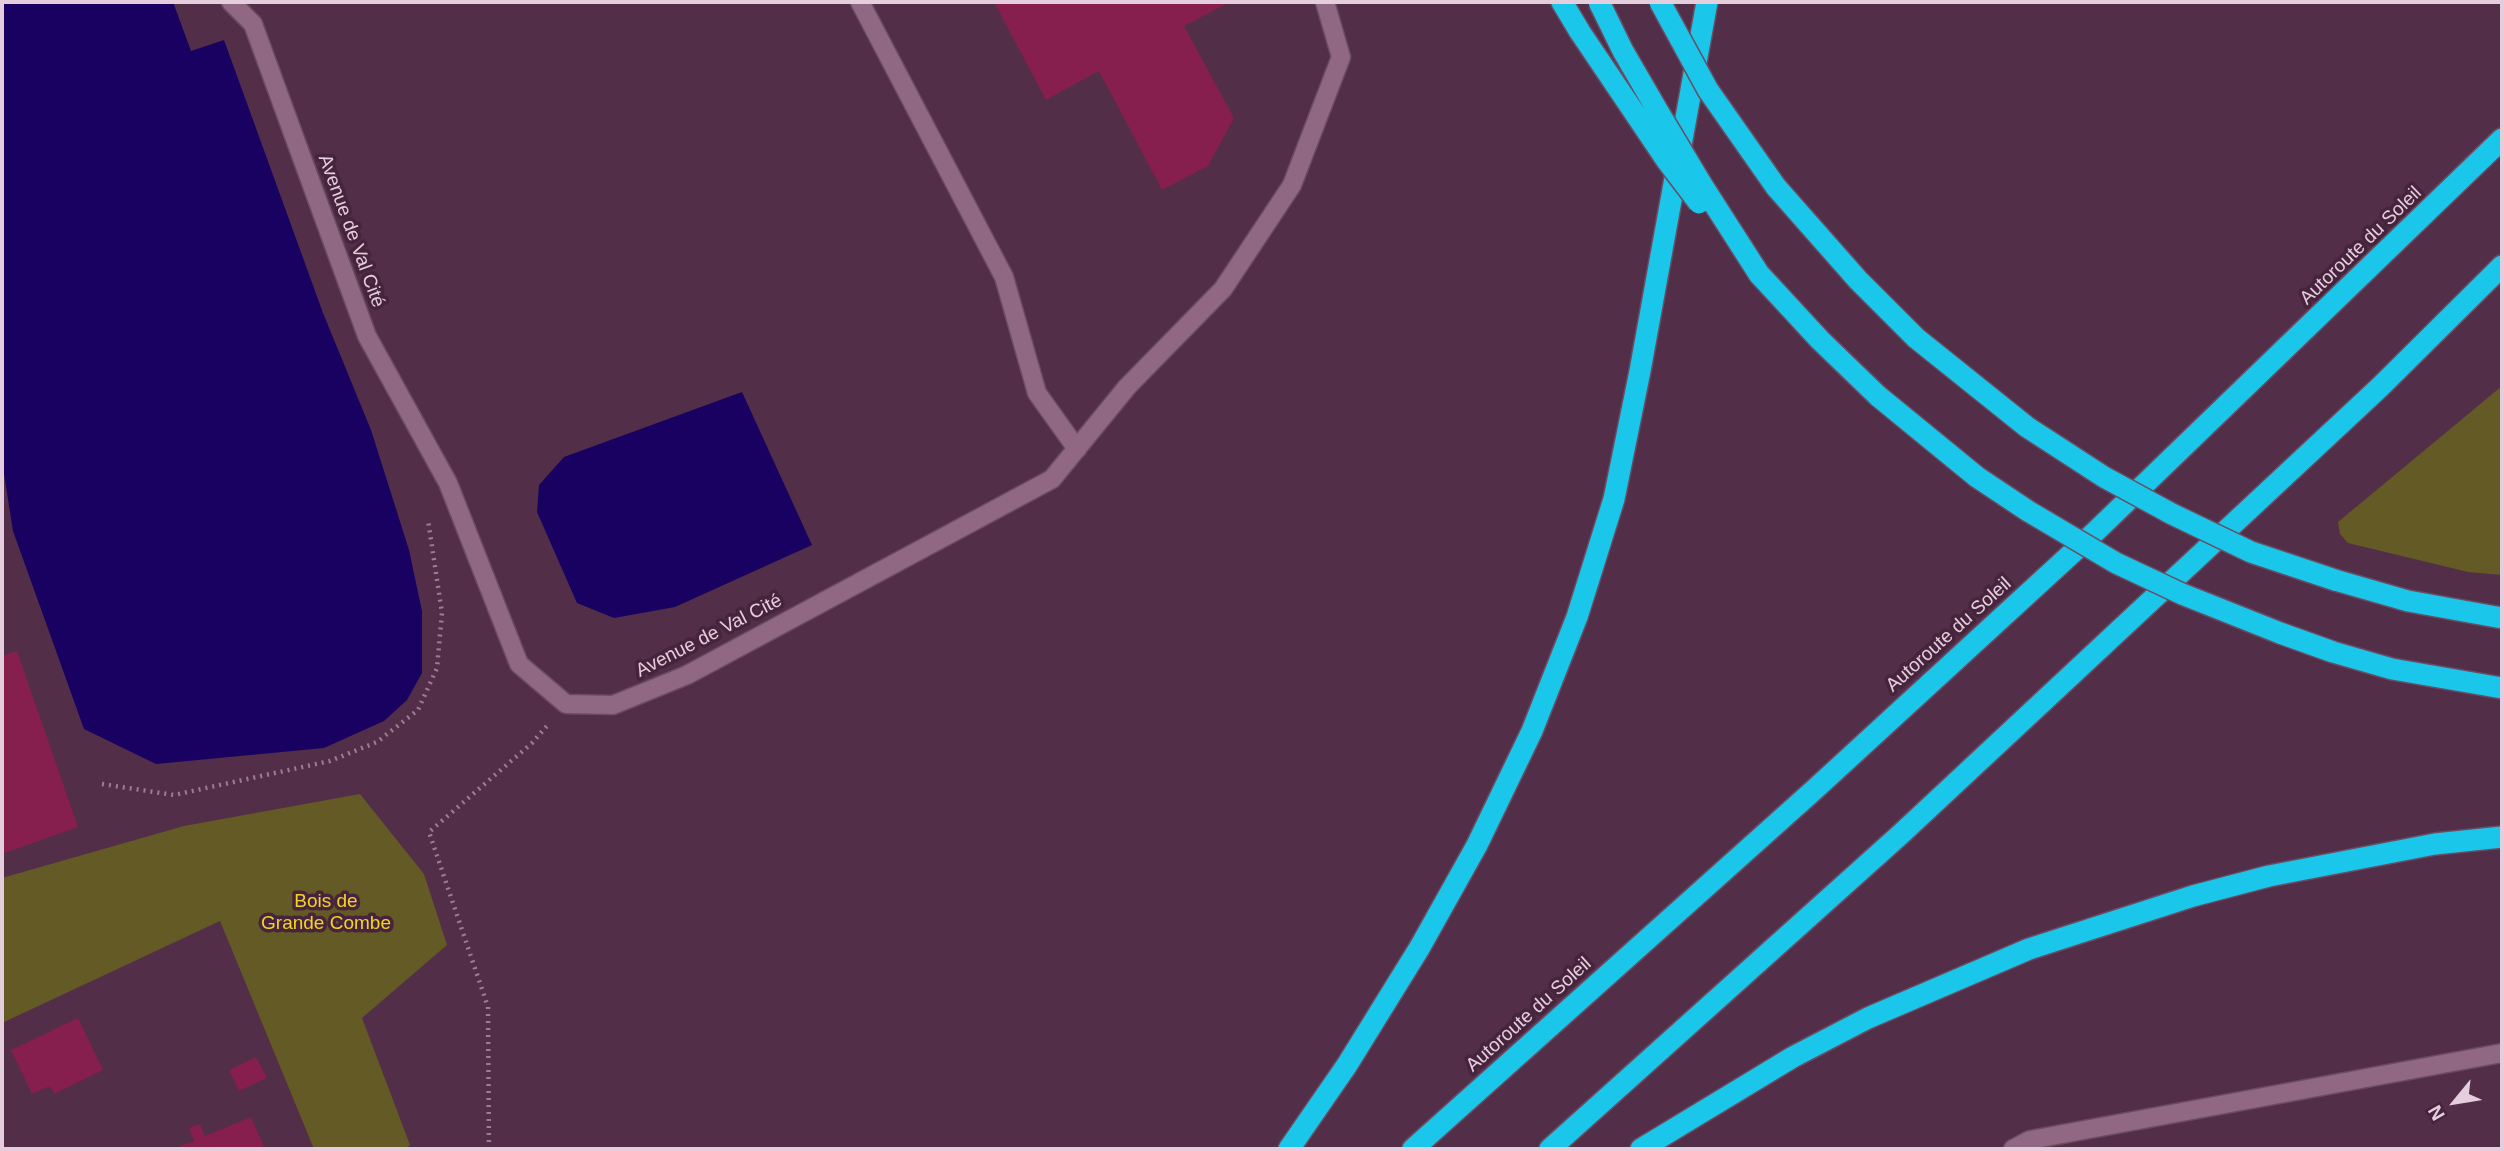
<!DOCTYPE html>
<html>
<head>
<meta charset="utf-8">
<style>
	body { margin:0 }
	#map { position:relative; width:2504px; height:1151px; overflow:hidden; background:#522e48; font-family:Arial,sans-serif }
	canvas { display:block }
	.frame { position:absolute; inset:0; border:4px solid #e4cedd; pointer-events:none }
	.north { position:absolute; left:2420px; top:1067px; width:70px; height:70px; -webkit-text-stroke:5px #47243d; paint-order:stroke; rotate:240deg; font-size:19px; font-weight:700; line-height:28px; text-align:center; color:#e4cedd }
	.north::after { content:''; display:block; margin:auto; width:24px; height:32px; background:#e4cedd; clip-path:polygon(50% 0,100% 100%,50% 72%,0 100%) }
</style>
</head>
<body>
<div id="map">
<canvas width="2504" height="1151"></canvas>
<div class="frame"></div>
<div class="north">N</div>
</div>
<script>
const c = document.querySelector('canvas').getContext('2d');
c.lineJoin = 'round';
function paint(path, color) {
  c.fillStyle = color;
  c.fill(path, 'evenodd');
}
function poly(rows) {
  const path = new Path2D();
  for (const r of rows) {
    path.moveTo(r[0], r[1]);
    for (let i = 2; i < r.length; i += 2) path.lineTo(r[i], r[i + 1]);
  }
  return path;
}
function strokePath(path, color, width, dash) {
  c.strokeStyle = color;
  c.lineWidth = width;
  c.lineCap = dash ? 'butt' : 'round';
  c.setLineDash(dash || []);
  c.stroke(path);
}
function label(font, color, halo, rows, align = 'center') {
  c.font = font + ' Arial,sans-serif';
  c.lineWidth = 7;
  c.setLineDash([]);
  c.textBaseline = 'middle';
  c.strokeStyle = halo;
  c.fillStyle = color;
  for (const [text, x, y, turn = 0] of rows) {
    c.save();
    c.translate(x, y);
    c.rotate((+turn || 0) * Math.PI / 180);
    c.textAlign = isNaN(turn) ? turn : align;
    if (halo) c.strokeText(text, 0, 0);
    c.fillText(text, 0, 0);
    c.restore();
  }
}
const green = poly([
	[2502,386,2502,575,2468,572,2348,543,2340,534,2338,522],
	[360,794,424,874,447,945,362,1018,410,1145,405,1149,314,1149,220,921,2,1023,2,878,184,826]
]);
const water = poly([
	[2,2,173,2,191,51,224,40,323,313,371,430,409,550,422,611,422,673,407,700,384,721,324,748,156,764,84,729,13,531,2,461],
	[742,392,812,545,675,607,614,618,577,603,537,512,539,485,564,457]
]);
const building = poly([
	[994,2,1230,2,1184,26,1234,118,1208,166,1162,190,1099,71,1046,100],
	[17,651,78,827,2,854,2,656],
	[78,1018,103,1070,54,1094,50,1086,32,1094,11,1050],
	[256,1057,267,1078,239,1091,229,1070],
	[251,1117,265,1149,173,1149,194,1141,189,1128,200,1124,205,1136]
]);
const path = poly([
	[102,784,174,795,330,761,377,742,418,710,437,668,442,613,428,520],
	[489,1149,488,1007,429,832,532,743,547,726]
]);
const lane = poly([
	[860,2,1004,277,1037,393,1077,449],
	[2013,1149,2030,1140,2502,1053]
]);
const street = poly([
	[231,2,253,24,367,336,448,483,519,664,566,704,613,705,687,675,1052,479,1127,387,1223,289,1292,185,1341,57,1325,2]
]);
const highway = poly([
	[1562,2,1580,32],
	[1776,187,1858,280,1916,338,2027,427],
	[1759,274,1820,340,1878,396,1977,477],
	[2335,580,2408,601,2502,618],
	[2280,633,2333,652,2392,669,2502,688],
	[1289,1149,1347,1065,1420,947,1477,845,1532,731,1577,617,1614,499,1640,371,1707,2],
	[1413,1149,1814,790,2094,533,2502,139],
	[1550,1149,1902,833,2380,387,2502,266],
	[1641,1149,1793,1057,1868,1018,2029,949,2193,896,2269,876,2435,844,2502,837]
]);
const highwayBridge = poly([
	[1599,2,1623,51,1659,113,1702,185,1759,274],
	[1660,2,1708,90,1776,187],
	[1580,32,1667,161,1699,203],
	[2027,427,2104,477,2172,514,2251,552,2335,580],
	[1977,477,2028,511,2116,563,2182,594,2280,633]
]);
const streetNames = [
	["Avenue de Val Cité",351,231,70],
	["Autoroute du Soleil",2361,246,-44],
	["Autoroute du Soleil",1949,635,-42],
	["Avenue de Val Cité",709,636,-27],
	["Autoroute du Soleil",1529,1015,-42]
];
const parkNames = [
	["Bois de",326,902],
	["Grande Combe",326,924]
];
paint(green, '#645a25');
paint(water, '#190161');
paint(building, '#871f4e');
strokePath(lane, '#6a4c62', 21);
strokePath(street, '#6a4c62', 21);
strokePath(highway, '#6a4c62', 24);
strokePath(path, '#9b7e93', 4.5, [2, 5]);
strokePath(lane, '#906883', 18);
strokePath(street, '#906883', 18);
strokePath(highway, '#1ac6ea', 21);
strokePath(highwayBridge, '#6a4c62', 24, []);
strokePath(highwayBridge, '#1ac6ea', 21);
label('19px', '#e4cedd', '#47243d', streetNames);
label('19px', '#f3d41e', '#47243d', parkNames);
</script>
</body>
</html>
